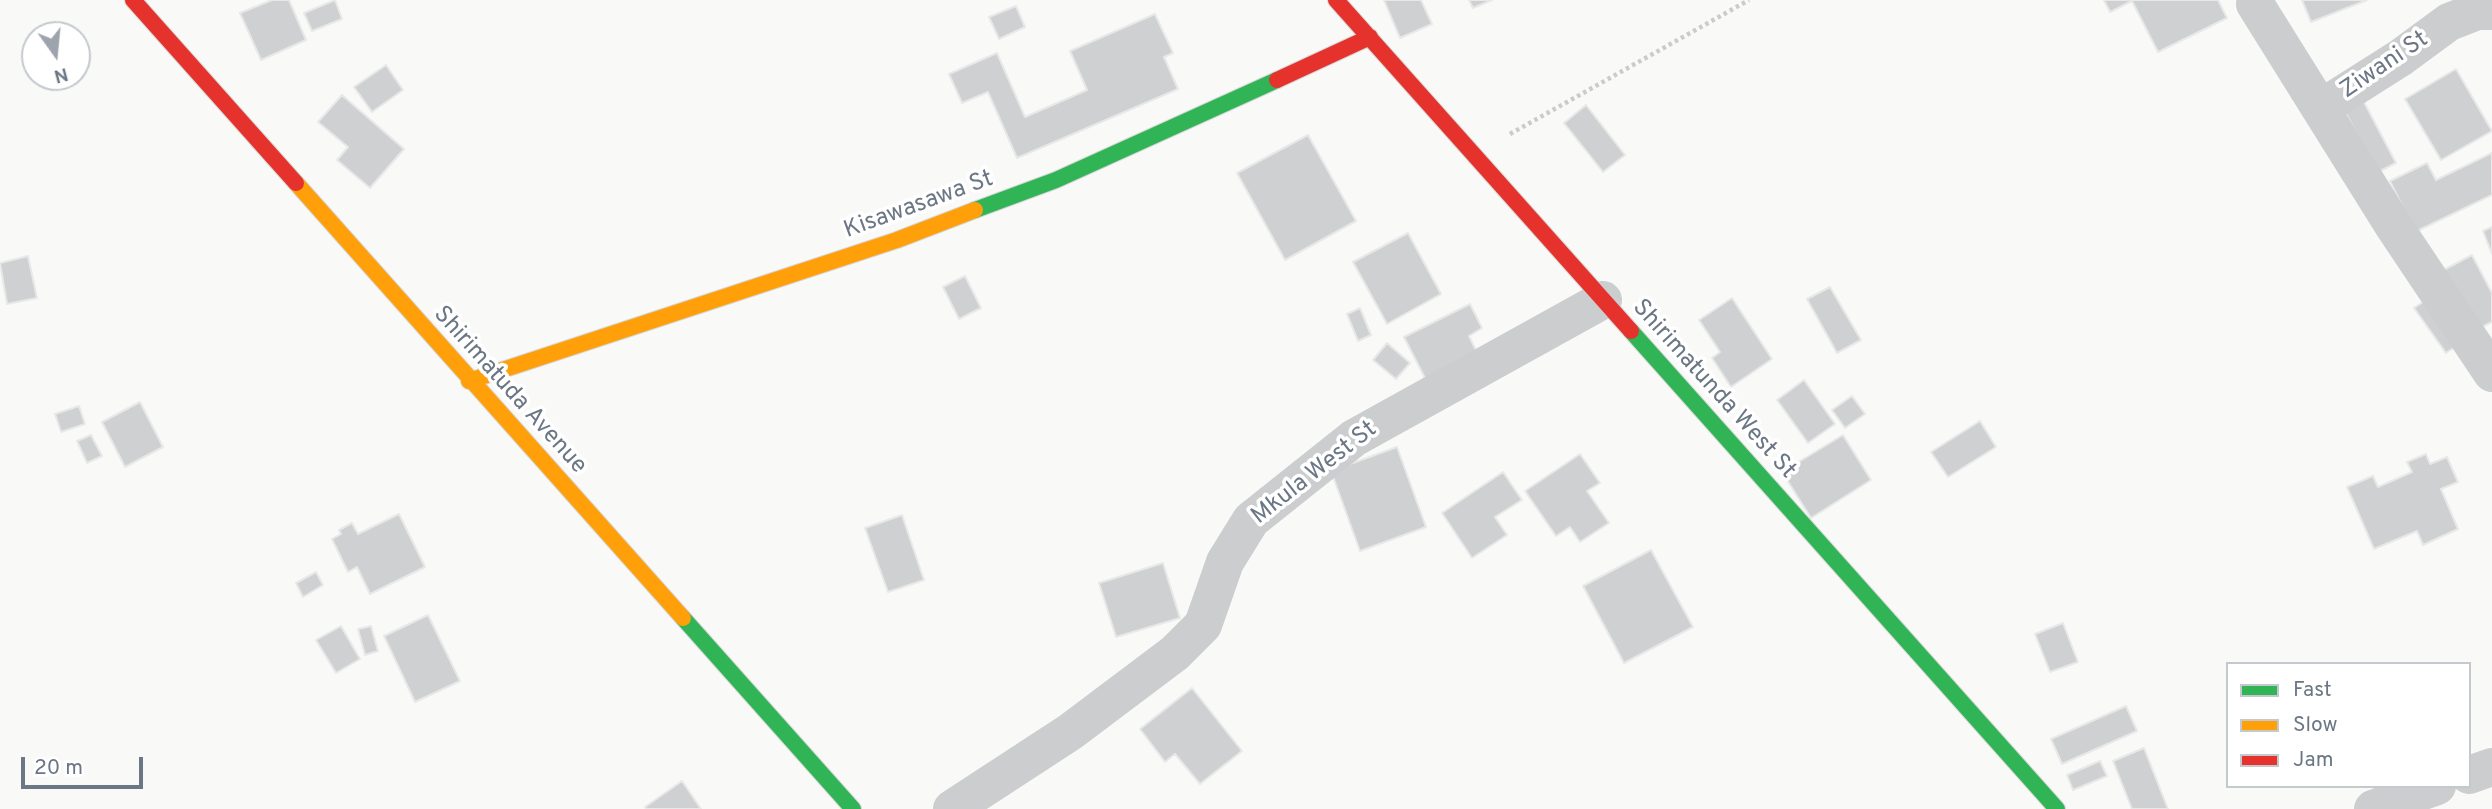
<!DOCTYPE html>
<html>
<head>
<meta charset="utf-8">
<style>
	body { margin:0 }
	#map { position:relative; width:2492px; height:809px; overflow:hidden; background:#f9f9f8; font-family:Overpass,sans-serif }
	canvas { display:block }
	.legend { position:absolute; left:2226px; top:662px; width:245px; height:126px; box-sizing:border-box; background:#fff; border:2px solid #c4c9ce; margin:0; padding:9px 12px; list-style:none; font-size:21px; color:#6c7785 }
	.legend li { display:flex; align-items:center; gap:14px; height:35px }
	.legend b { width:35px; border:2px solid #c4c9ce }
	.north { position:absolute; left:21px; top:21px; width:70px; height:70px; box-sizing:border-box; background:#fff; border:2px solid #c4c9ce; border-radius:50%; rotate:165deg; font-size:19px; font-weight:700; line-height:28px; text-align:center; color:#6c7785 }
	.north::after { content:''; display:block; margin:auto; width:24px; height:32px; background:#9da4ad; clip-path:polygon(50% 0,100% 100%,50% 72%,0 100%) }
	.scale { position:absolute; left:21px; top:757px; width:122px; height:32px; box-sizing:border-box; border:4px solid #6c7785; border-top:0; padding-left:9px; font-size:21px; line-height:24px; white-space:nowrap; color:#6c7785; -webkit-text-stroke:5px #fff; paint-order:stroke }
</style>
</head>
<body>
<div id="map">
<canvas width="2492" height="809"></canvas>
<ul class="legend">
<li><b style="height:9px;background:#30b455"></b>Fast</li>
<li><b style="height:9px;background:#ff9f0a"></b>Slow</li>
<li><b style="height:9px;background:#e5322d"></b>Jam</li>
</ul>
<div class="north">N</div>
<div class="scale">20 m</div>
</div>
<script>
const c = document.querySelector('canvas').getContext('2d');
c.lineJoin = 'round';
function paint(path, color) {
  c.fillStyle = color;
  c.fill(path, 'evenodd');
}
function poly(rows) {
  const path = new Path2D();
  for (const r of rows) {
    path.moveTo(r[0], r[1]);
    for (let i = 2; i < r.length; i += 2) path.lineTo(r[i], r[i + 1]);
  }
  return path;
}
function strokePath(path, color, width, dash) {
  c.strokeStyle = color;
  c.lineWidth = width;
  c.lineCap = dash ? 'butt' : 'round';
  c.setLineDash(dash || []);
  c.stroke(path);
}
function label(font, color, halo, rows, align = 'center') {
  c.font = font + ' Overpass,sans-serif';
  c.lineWidth = 7;
  c.setLineDash([]);
  c.textBaseline = 'middle';
  c.strokeStyle = halo;
  c.fillStyle = color;
  for (const [text, x, y, turn = 0] of rows) {
    c.save();
    c.translate(x, y);
    c.rotate((+turn || 0) * Math.PI / 180);
    c.textAlign = isNaN(turn) ? turn : align;
    if (halo) c.strokeText(text, 0, 0);
    c.fillText(text, 0, 0);
    c.restore();
  }
}
const building = poly([
	[272,0,289,0,306,40,261,60,240,13,272,0],
	[335,0,342,19,312,31,304,13,335,0],
	[1384,0,1421,0,1432,24,1400,38,1384,0],
	[1469,0,1492,0,1473,8,1469,0],
	[2104,0,2218,0,2227,18,2158,52,2132,1,2110,12,2104,0],
	[2302,0,2367,0,2311,22,2302,0],
	[1016,6,1025,27,999,39,989,17,1016,6],
	[1155,14,1173,53,1164,57,1178,89,1017,158,988,92,962,103,949,74,997,53,1025,117,1087,90,1070,51,1155,14],
	[386,65,403,90,372,112,354,87,386,65],
	[2456,69,2492,131,2441,160,2405,99,2456,69],
	[342,95,404,149,370,188,337,160,348,147,318,122,342,95],
	[2364,102,2396,163,2378,172,2345,112,2364,102],
	[1586,105,1625,155,1603,172,1564,123,1586,105],
	[1308,135,1356,221,1285,260,1237,173,1308,135],
	[2492,153,2492,195,2415,232,2390,181,2427,163,2436,180,2492,153],
	[2492,227,2492,254,2483,231,2492,227],
	[1408,233,1441,294,1387,324,1353,262,1408,233],
	[2472,255,2492,293,2492,322,2468,334,2436,274,2472,255],
	[28,256,37,298,7,304,0,263,28,256],
	[965,276,981,308,959,319,943,287,965,276],
	[1830,287,1861,340,1837,353,1807,299,1830,287],
	[1732,298,1772,359,1731,387,1712,358,1720,352,1699,320,1732,298],
	[2429,298,2461,343,2446,353,2414,308,2429,298],
	[1470,304,1482,328,1469,336,1480,359,1428,384,1404,337,1470,304],
	[1360,308,1371,335,1358,341,1347,314,1360,308],
	[1387,343,1410,363,1396,379,1373,360,1387,343],
	[1804,380,1835,424,1808,443,1777,400,1804,380],
	[1852,396,1865,414,1845,428,1832,410,1852,396],
	[140,402,163,447,125,467,102,422,140,402],
	[79,406,85,424,61,432,55,414,79,406],
	[1980,421,1996,447,1948,477,1931,452,1980,421],
	[91,435,102,456,87,463,77,441,91,435],
	[1843,435,1871,480,1811,518,1782,472,1843,435],
	[1397,447,1426,527,1360,551,1331,471,1397,447],
	[1580,454,1600,483,1587,491,1609,523,1580,542,1570,527,1556,536,1525,491,1580,454],
	[2426,454,2430,464,2447,457,2458,482,2441,489,2458,529,2423,545,2417,531,2374,549,2347,487,2373,476,2378,487,2412,472,2407,462,2426,454],
	[1503,472,1522,500,1495,517,1507,535,1472,558,1442,513,1503,472],
	[399,514,425,567,370,594,357,567,348,572,332,539,341,534,339,530,352,523,358,534,399,514],
	[902,515,924,580,888,592,865,528,902,515],
	[1651,550,1693,627,1624,663,1583,586,1651,550],
	[1163,563,1180,618,1116,637,1099,583,1163,563],
	[316,572,323,585,303,597,296,583,316,572],
	[428,615,460,681,415,702,384,636,428,615],
	[2063,623,2078,662,2050,672,2035,634,2063,623],
	[341,626,360,659,336,673,316,640,341,626],
	[371,626,378,651,365,655,358,629,371,626],
	[1192,688,1242,751,1200,784,1175,754,1165,762,1140,729,1192,688],
	[2126,706,2137,731,2062,764,2051,739,2126,706],
	[2144,748,2168,809,2132,809,2113,761,2144,748],
	[2100,761,2107,776,2073,790,2067,775,2100,761],
	[682,781,701,809,647,809,645,807,682,781]
]);
const path = poly([
	[1510,134,1749,0]
]);
const street = poly([
	[2255,4,2393,225,2492,373],
	[2321,108,2400,58,2449,22,2477,11,2492,11],
	[2469,775,2492,767],
	[952,809,1070,732,1175,653,1203,625,1225,562,1251,520,1354,438,1603,300],
	[2373,809,2437,786]
]);
const fast = poly([
	[975,210,1056,180,1277,80],
	[1631,331,2057,809],
	[683,618,853,809]
]);
const slow = poly([
	[296,183,683,618],
	[469,381,897,240,975,210]
]);
const jam = poly([
	[133,0,296,183],
	[1336,0,1631,331],
	[1277,80,1370,37]
]);
const streetNames = [
	["Ziwani St",2385,66,-34],
	["Kisawasawa St",919,206,-20],
	["Shirimatunda West St",1713,390,48],
	["Shirimatuda Avenue",509,391,48],
	["Mkula West St",1315,474,-38]
];
paint(building, '#cfd0d2');
strokePath(building, '#e8e8e8', 2);
strokePath(fast, '#d6d7d7', 18);
strokePath(slow, '#d6d7d7', 18);
strokePath(jam, '#d6d7d7', 18);
strokePath(path, '#cacbcc', 4.5, [3.5, 3.5]);
strokePath(street, '#cccdce', 38);
strokePath(fast, '#30b455', 16);
strokePath(slow, '#ff9f0a', 16);
strokePath(jam, '#e5322d', 16);
label('24px', '#6c7785', '#fff', streetNames);
</script>
</body>
</html>
